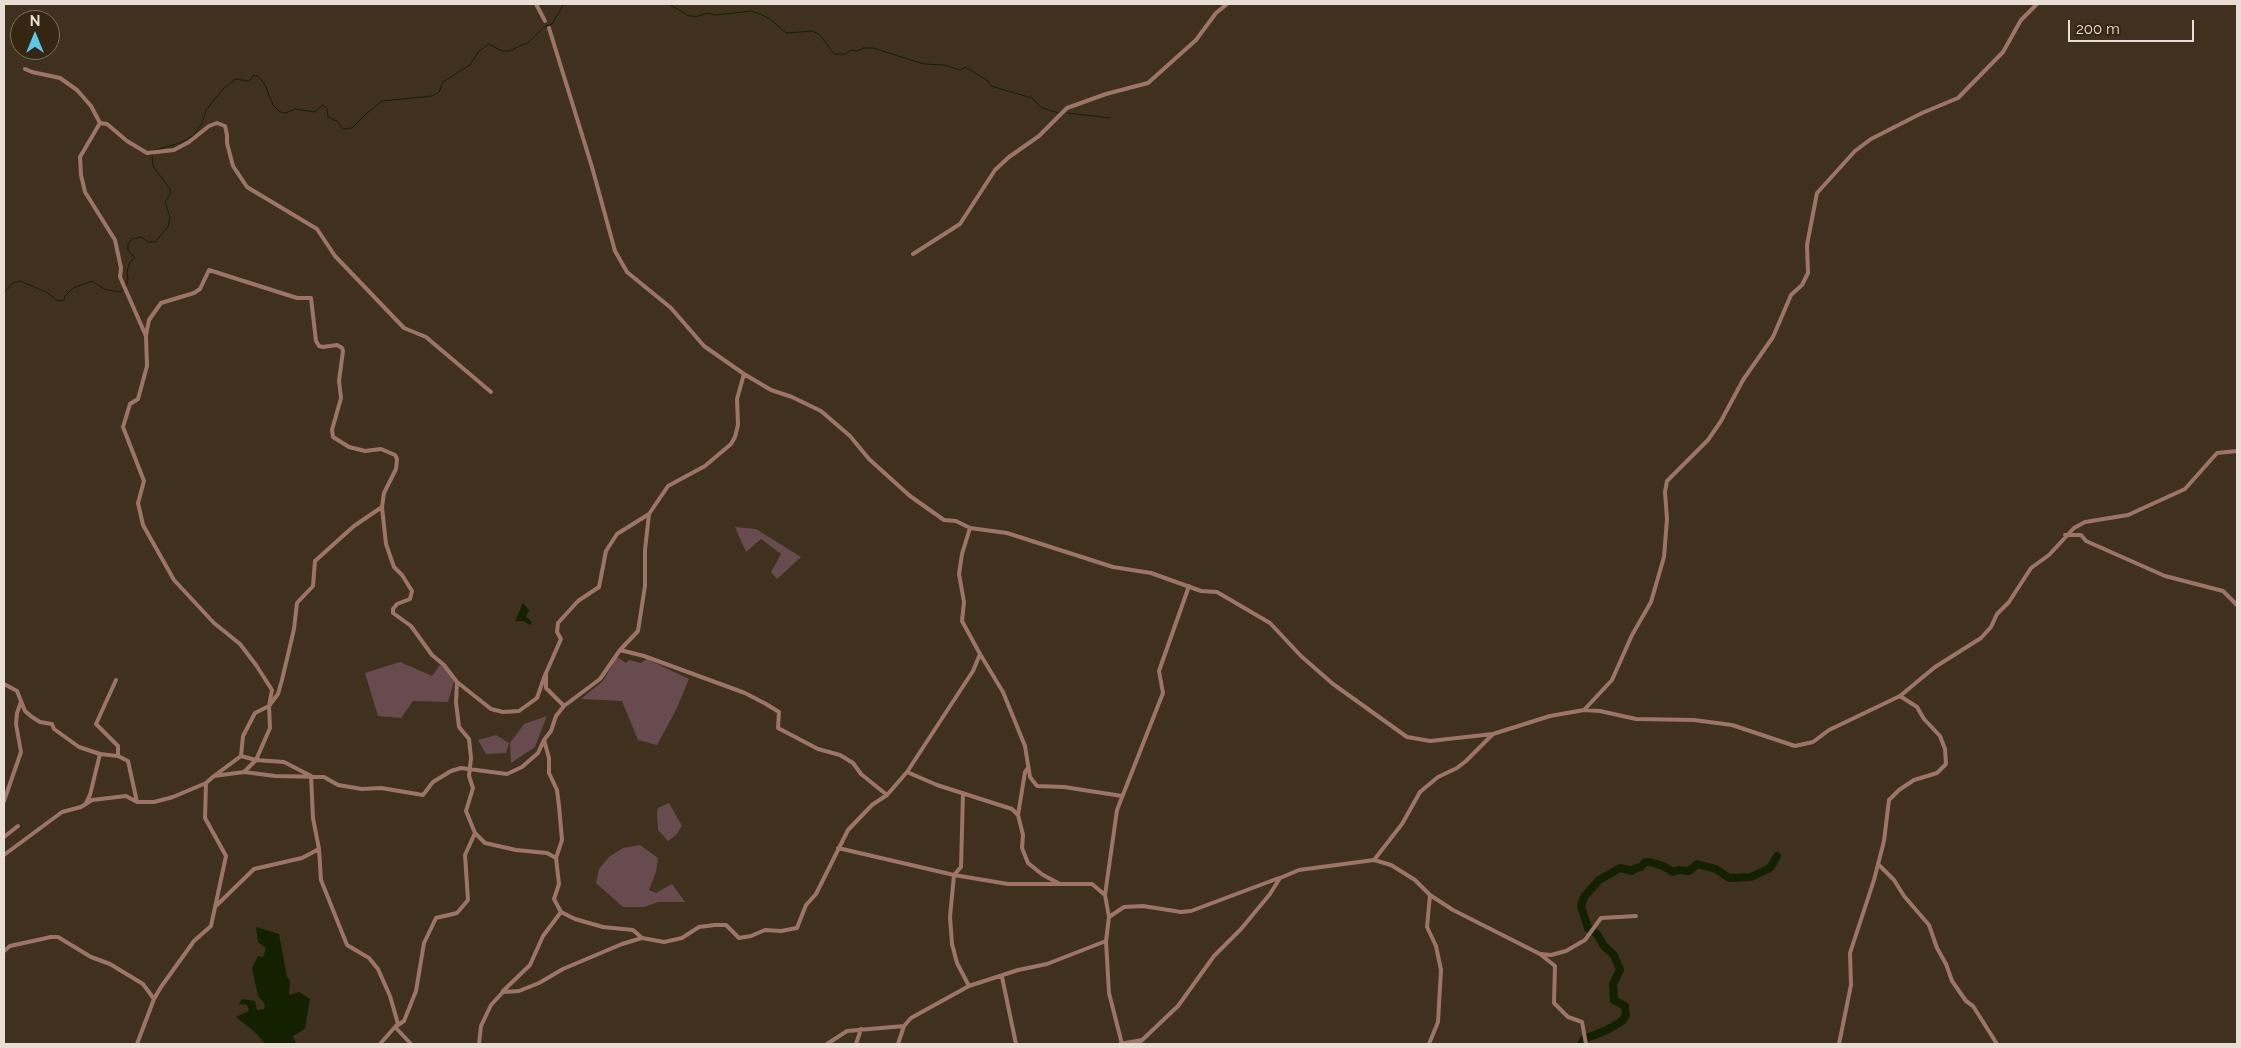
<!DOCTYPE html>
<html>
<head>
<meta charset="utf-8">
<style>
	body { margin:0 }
	#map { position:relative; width:2241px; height:1048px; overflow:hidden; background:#40301e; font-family:Raleway,sans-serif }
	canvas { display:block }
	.frame { position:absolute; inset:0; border:5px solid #e9ded3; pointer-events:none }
	.north { position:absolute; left:10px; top:10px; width:50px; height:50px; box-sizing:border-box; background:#352614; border:1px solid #7d7060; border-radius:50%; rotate:0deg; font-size:14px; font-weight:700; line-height:20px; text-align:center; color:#e9ded3 }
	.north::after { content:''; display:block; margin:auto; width:18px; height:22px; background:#5bc8e7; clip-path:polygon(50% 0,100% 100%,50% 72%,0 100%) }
	.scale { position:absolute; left:2068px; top:20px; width:126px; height:22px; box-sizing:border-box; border:2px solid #e9ded3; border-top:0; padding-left:6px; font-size:15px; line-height:18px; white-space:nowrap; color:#e9ded3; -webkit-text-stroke:4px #352614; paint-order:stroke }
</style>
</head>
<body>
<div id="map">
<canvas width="2241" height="1048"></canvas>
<div class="frame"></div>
<div class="north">N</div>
<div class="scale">200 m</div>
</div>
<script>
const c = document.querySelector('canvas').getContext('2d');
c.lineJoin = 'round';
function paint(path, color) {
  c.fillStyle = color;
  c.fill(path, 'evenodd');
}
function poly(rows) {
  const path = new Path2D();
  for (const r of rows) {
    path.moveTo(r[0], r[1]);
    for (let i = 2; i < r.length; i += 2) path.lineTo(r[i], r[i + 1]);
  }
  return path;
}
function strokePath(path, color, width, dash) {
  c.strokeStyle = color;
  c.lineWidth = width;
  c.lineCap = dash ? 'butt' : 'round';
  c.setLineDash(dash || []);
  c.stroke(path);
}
const green = poly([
	[735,527,756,529,801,557,777,579,771,572,781,554,761,539,746,552],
	[617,657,626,663,629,660,641,663,647,659,689,679,676,710,657,745,638,740,622,701,581,699,603,681],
	[400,662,432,676,440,665,449,670,454,682,448,702,413,701,401,718,378,716,365,673],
	[547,716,535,747,511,763,510,743,524,724],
	[496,735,509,743,506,753,486,754,478,740],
	[669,803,682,826,676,835,668,841,658,830,657,813,658,808],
	[640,845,658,858,656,872,649,890,656,893,672,884,685,902,658,902,644,907,623,907,596,883,599,869,609,857,623,848]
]);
const water = poly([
	[523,603,529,610,526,617,532,622,530,625,523,621,515,621],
	[256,927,279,934,287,977,290,980,289,995,299,992,310,999,305,1029,293,1036,296,1044,265,1044,256,1033,236,1017,249,1011,247,1005,239,1004,242,999,255,1001,257,1010,264,1009,265,1004,258,996,252,968,258,956,263,957,266,948,258,942]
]);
const stream = poly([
	[669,4,687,15,696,17,707,13,716,15,752,11,769,18,786,33,813,31,820,35,834,54,845,54,851,50,858,51,863,48,873,48,924,64,944,65,960,70,965,67,988,81,991,86,1032,98,1042,108,1059,113],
	[1067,113,1110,118],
	[152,151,180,143,193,136,202,124,206,110,224,88,236,79,249,81,254,75,259,77,265,85,273,105,280,112,286,113,295,109,315,112,323,105,327,109,328,117,337,121,343,129,352,128,366,114,382,101,432,96,439,92,443,82,470,65,479,51,489,44,502,51,509,51,529,42,544,27,552,24,564,4],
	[4,293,13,283,20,281,46,292,58,301,64,300,65,296,73,288,92,281,104,289,119,292,125,289,128,280,127,271,130,262,135,258,128,250,128,244,132,239,141,237,148,242,155,242,168,227,170,217,165,202,171,193,170,189,153,166,152,155]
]);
const river = poly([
	[1581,1044,1584,1039,1607,1030,1622,1021,1626,1015,1625,1006,1614,1000,1613,984,1620,970,1614,955,1604,946,1597,934,1588,928,1581,906,1584,897,1599,880,1620,868,1632,871,1636,868,1641,867,1645,862,1650,862,1663,866,1673,872,1679,870,1689,871,1697,864,1716,869,1729,878,1751,877,1770,868,1777,856]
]);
const street = poly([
	[536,4,545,21],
	[549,28,592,167,615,251,627,272,671,308,704,346,744,374,771,390,792,397,821,411,850,436,869,459,910,496,944,520,956,521,970,528,1007,533,1113,567,1151,573,1201,591,1217,592,1270,623,1301,656,1333,684,1407,737,1430,741,1493,734],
	[25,69,32,72,60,78,77,90,91,106,100,123,80,157,81,175,85,192,115,240,121,268,120,277,146,336,147,366,138,399,130,404,123,427,144,481,138,503,143,525,174,580,214,623,240,644,256,665,272,690,269,706,255,713,243,736,241,756,214,776],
	[100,123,107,124,127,141,147,153,174,150,189,142,209,126,217,123,225,126,227,135,227,143,233,166,247,187,317,229,335,256,404,328,426,337,491,392],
	[913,254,960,224,995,170,1009,157,1039,136,1067,108,1106,94,1148,83,1196,40,1216,13,1227,4],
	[146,335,149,320,161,303,194,293,200,289,209,270,297,298,311,298,316,341,319,346,323,347,337,345,342,348,343,351,339,381,341,398,332,430,333,437,349,447,365,451,381,449,395,455,397,459,396,469,384,493,382,507,354,526,315,561,313,586,297,603,294,629,282,680,278,694,269,706,270,728,256,760,244,772],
	[382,507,386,544,394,567,402,575,412,591,410,599,397,604,393,609,393,613,411,626,432,655,444,665,457,682,491,709,503,712,519,711,537,698,545,675],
	[2065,535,2081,535,2086,541,2165,576,2223,591,2237,605],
	[620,650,644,656,745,693,766,704,779,712,778,728,818,749,840,755,853,763,861,774,887,795],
	[980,654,1003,692,1025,746,1030,777,1037,786,1064,787,1122,796],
	[116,680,96,724,118,746,118,756],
	[4,684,17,691,25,711,32,717,40,722,52,724,54,729,79,747,100,754],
	[564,706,600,679,620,650,638,631,645,586,645,550,649,514],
	[1584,710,1612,680,1632,635,1651,602,1664,557,1667,519,1665,492,1667,481,1708,440,1721,421,1743,380,1773,337,1791,295,1802,285,1808,273,1807,245,1817,193,1855,151,1871,139,1922,113,1958,98,2003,52,2021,20,2037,4],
	[241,756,256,760,284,762,311,776,313,818,319,849,321,880,347,945,369,958,378,969,390,996,398,1024,395,1027,411,1044],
	[907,772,937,785,1012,809,1018,815,1023,835,1022,848,1028,863,1043,875,1060,884],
	[963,793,961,867,954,875,950,917,952,944,957,963,969,986],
	[4,801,21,752,16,724,17,713,21,702],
	[86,803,90,795,100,754,118,756,128,761,137,802],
	[1018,815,1025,772,1028,768],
	[475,833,485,843,516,850,547,853,556,858],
	[4,837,18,826],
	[838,848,954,875,1008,884,1092,884,1105,895,1109,917],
	[4,855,62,812,81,807,92,800,126,796,137,802,154,802,173,797,206,783,214,776,244,772,275,776,324,777,338,785,362,789,381,788,423,795,433,782,451,771,461,768,507,774,522,767,538,753,543,742],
	[1374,860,1391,865,1415,880,1430,895,1453,910,1540,954,1555,966,1554,1003,1568,1017,1582,1022,1586,1044],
	[1878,864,1894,880,1904,896,1929,925,1937,948,1946,964,1952,981,1966,1001,1973,1006,1997,1044],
	[1105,895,1117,810,1163,693,1159,671,1189,586],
	[217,905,254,869,302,858,319,849],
	[561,912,575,919,603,927,633,930,642,938],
	[1106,941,1109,993,1122,1044],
	[4,951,10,946,51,937,58,937,91,957,110,964,143,984,154,999],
	[1541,954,1551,955,1566,951,1585,940,1601,918,1636,916],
	[1002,977,1016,1044],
	[503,991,530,965,543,936,561,912,554,899,559,884,556,858,562,840,559,806,557,790,549,773,549,758,544,740,551,731,556,716,564,706,546,688,546,673,561,639,557,632,558,623,578,601,599,587,606,551,617,534,649,514,668,486,705,466,731,444,735,437,738,425,737,399,744,374],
	[137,1044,154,999,161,987,194,941,211,926,226,856,205,818,206,783],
	[380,1044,395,1027,404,1021,416,991,424,943,436,918,457,913,468,900,465,855,475,833,466,811,473,788,469,776,471,758,469,739,459,727,456,702,457,682],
	[479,1044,481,1026,491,1005,503,992,519,991,539,983,563,969,622,944,642,938,664,942,682,938,699,927,715,925,726,925,739,938,751,936,765,930,781,931,797,928,806,905,816,894,848,830,872,805,887,795,907,772,973,671,980,654,962,621,964,602,959,574,962,554,970,528],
	[827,1044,847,1031,904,1026],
	[856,1044,861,1029],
	[898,1044,904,1026,911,1018,969,986,1018,970,1047,964,1106,941,1109,917,1124,907,1143,906,1181,912,1191,911,1279,878],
	[1120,1044,1142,1040],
	[1138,1044,1178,1006,1214,956,1241,929,1270,894,1280,878,1299,870,1374,860,1402,824,1420,792,1438,777,1457,768,1466,761,1493,734,1550,716,1584,710,1600,711,1636,719,1694,720,1732,725,1795,746,1813,742,1829,730,1900,696,1935,667,1981,638,1991,627,1997,614,2009,602,2031,568,2049,555,2074,528,2085,522,2128,515,2185,489,2217,453,2237,451],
	[1429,1044,1438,1022,1441,970,1436,946,1427,927,1430,895],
	[1839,1044,1851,985,1850,953,1874,880,1884,841,1889,800,1899,790,1914,780,1937,773,1946,764,1945,749,1940,736,1924,719,1917,707,1900,696]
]);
paint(green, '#684b4e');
paint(water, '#132101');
strokePath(stream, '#132101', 1);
strokePath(river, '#132101', 8);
strokePath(street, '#9c7567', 4);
</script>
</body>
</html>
